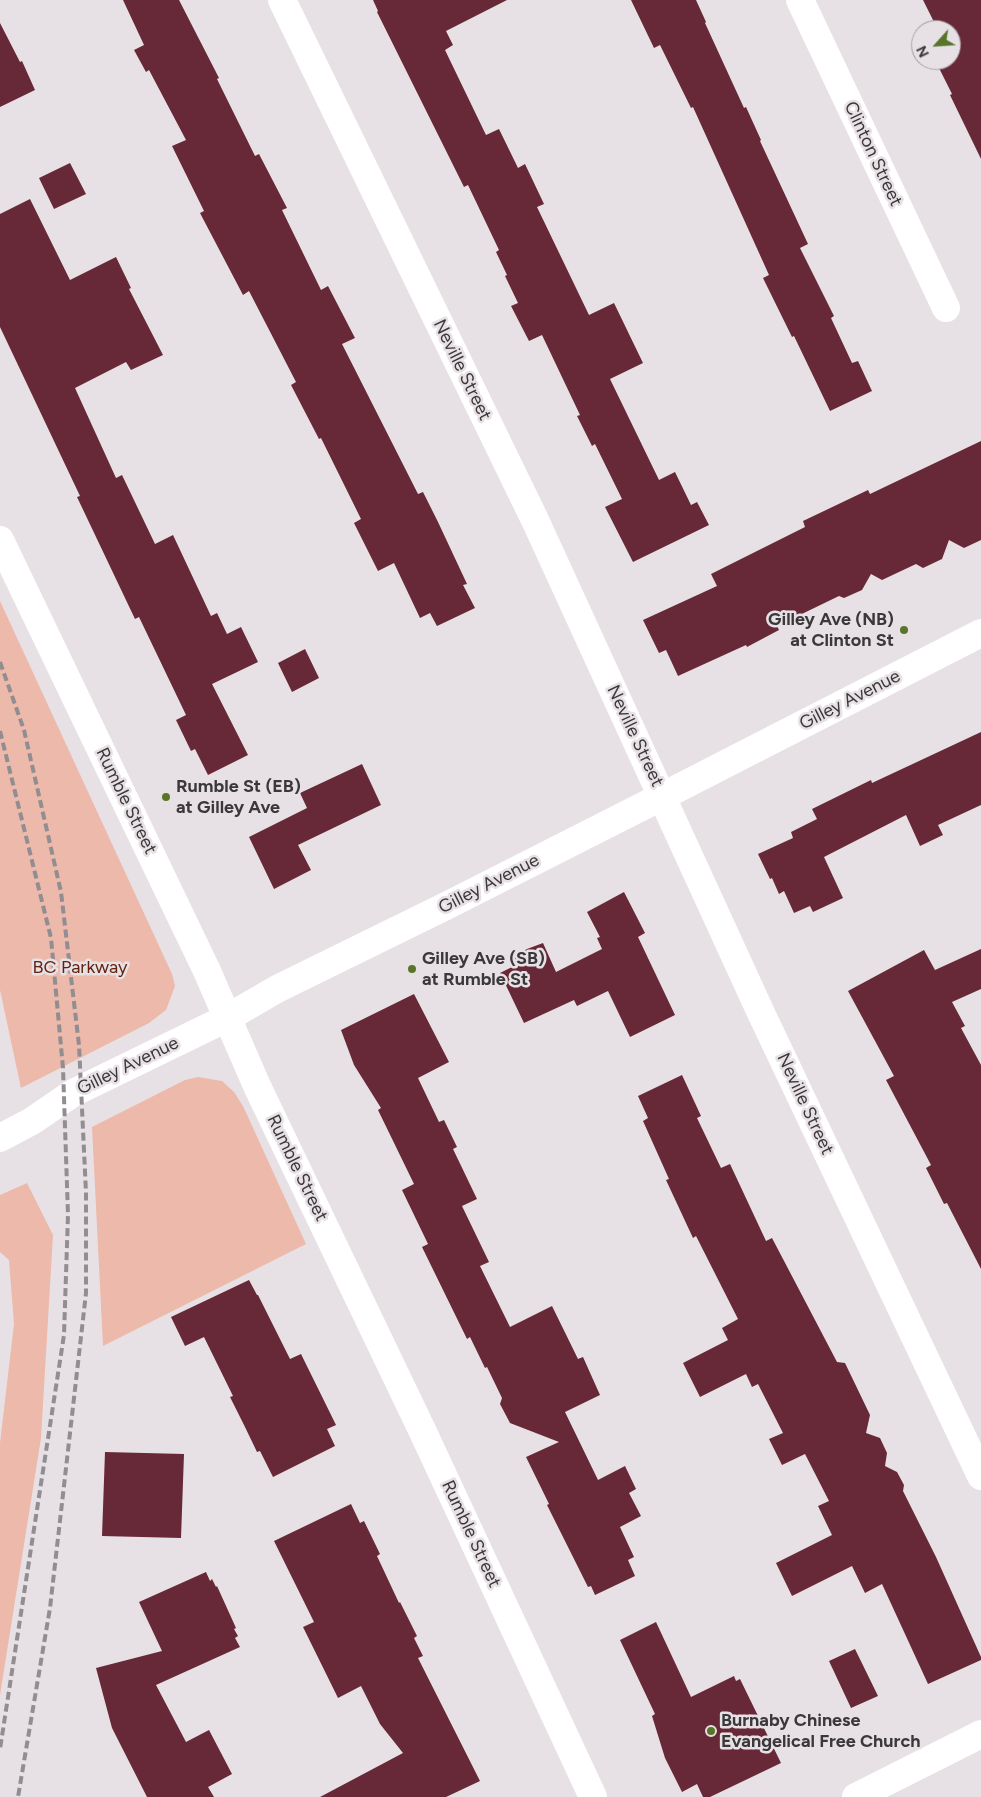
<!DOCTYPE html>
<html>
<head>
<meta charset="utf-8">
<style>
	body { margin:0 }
	#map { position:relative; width:981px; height:1797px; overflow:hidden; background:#e7e1e5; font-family:Figtree,sans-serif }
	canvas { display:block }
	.north { position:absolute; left:911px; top:20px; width:50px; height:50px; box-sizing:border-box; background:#e7e1e5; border:1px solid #a29da1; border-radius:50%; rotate:244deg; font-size:14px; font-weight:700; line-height:20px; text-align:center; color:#3b383a }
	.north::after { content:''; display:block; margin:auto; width:18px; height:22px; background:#58752a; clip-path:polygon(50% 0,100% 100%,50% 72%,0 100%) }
</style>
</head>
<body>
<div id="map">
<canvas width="981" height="1797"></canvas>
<div class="north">N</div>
</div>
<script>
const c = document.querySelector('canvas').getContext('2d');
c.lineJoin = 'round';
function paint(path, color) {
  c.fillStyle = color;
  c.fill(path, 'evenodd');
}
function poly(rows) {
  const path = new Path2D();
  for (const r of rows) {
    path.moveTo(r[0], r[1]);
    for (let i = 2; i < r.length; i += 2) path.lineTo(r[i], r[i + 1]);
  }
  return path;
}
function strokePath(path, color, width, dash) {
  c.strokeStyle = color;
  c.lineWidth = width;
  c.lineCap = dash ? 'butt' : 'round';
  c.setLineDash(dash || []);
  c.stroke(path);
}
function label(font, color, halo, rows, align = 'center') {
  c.font = font + ' Figtree,sans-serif';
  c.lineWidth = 5;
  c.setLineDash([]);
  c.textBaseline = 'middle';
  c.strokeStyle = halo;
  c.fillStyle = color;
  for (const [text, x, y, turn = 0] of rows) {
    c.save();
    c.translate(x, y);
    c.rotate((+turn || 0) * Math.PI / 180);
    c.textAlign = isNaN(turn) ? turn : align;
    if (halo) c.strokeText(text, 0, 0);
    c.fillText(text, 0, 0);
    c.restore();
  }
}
const green = poly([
	[0,601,172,974,175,986,166,1010,149,1023,21,1088,0,990],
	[198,1077,222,1081,234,1092,243,1106,306,1244,103,1346,92,1127,185,1080],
	[27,1183,53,1235,41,1438,0,1695,0,1443,14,1324,9,1260,0,1252,0,1195]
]);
const building = poly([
	[123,0,179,0,219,78,217,79,255,156,259,154,287,208,282,210,321,290,328,286,355,338,342,344,418,494,423,492,438,522,467,584,463,585,475,608,437,626,430,613,420,618,394,563,378,571,354,523,361,519,321,438,319,439,291,385,296,382,249,291,243,295,200,213,204,211,172,146,186,140,149,70,146,72,134,50,144,45],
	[373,0,507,0,446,31,453,45,445,50,486,135,499,129,518,168,525,164,544,204,537,207,589,315,614,303,643,363,610,379,659,480,675,472,691,505,697,502,709,525,633,562,605,507,622,499,595,444,592,446,577,416,580,415,542,335,529,341,511,306,518,303,505,276,507,275,496,252,499,250,468,185,464,187,377,12,378,11],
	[631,0,696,0,706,22,705,23,744,108,746,107,761,140,760,141,808,244,800,248,834,316,831,318,852,363,858,361,872,391,830,411,794,336,792,337,763,278,769,275,693,107,691,108,660,45,654,48],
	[923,0,981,0,981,159,950,95,952,94,935,60,952,60,951,57,951,30,938,30],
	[0,23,20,62,22,61,35,90,0,107],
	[70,163,86,194,54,209,39,178],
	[30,199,70,280,116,257,131,288,129,289,163,355,131,370,126,362,75,388,116,478,122,475,155,544,173,535,211,616,217,613,227,634,241,627,258,662,212,684,248,755,208,775,195,749,191,751,176,720,186,715,139,617,135,619,77,497,80,496,0,327,0,214],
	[981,441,981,540,964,548,949,540,942,559,923,568,916,564,882,580,871,574,862,590,844,598,839,596,777,626,779,630,747,647,746,645,678,676,666,650,659,653,643,620,717,586,711,574,805,527,803,521,868,490,870,494],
	[305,649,319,678,292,692,278,663],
	[981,732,981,805,938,825,943,835,920,846,906,815,824,857,843,898,813,912,810,906,794,913,784,891,779,894,772,878,770,879,758,854,793,838,791,832,817,819,812,809,871,780,872,783],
	[362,764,381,805,298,845,311,870,274,889,249,837,307,808,300,793],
	[624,892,645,933,638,937,675,1015,630,1037,608,991,577,1006,574,1000,524,1023,500,973,516,965,512,958,527,949,543,943,556,972,602,949,597,938,600,937,587,912],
	[981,949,981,989,952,1002,965,1026,961,1028,981,1065,981,1269,947,1203,944,1204,926,1168,931,1165,886,1080,894,1076,848,991,924,950,935,970],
	[414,994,449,1062,418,1078,439,1122,444,1120,457,1147,453,1149,477,1199,462,1206,489,1262,480,1266,510,1327,552,1306,578,1359,583,1357,600,1395,565,1412,598,1480,625,1466,636,1489,629,1493,641,1516,620,1527,634,1557,628,1560,635,1576,595,1595,591,1586,588,1587,547,1505,549,1504,526,1457,559,1442,510,1423,500,1404,502,1398,487,1367,485,1368,470,1337,467,1339,422,1247,428,1244,402,1190,414,1184,378,1110,381,1108,354,1065,341,1030],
	[682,1075,701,1116,697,1118,721,1168,730,1164,766,1241,772,1238,837,1362,845,1363,870,1415,866,1433,880,1438,887,1453,885,1466,897,1472,904,1485,903,1491,936,1557,981,1657,981,1660,928,1684,882,1584,865,1593,852,1566,792,1596,776,1563,832,1535,818,1506,829,1501,805,1454,782,1465,769,1439,783,1433,758,1384,752,1387,746,1374,700,1397,683,1363,728,1340,722,1328,738,1319,696,1236,693,1238,666,1180,669,1179,643,1121,648,1118,638,1096],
	[249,1280,257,1295,258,1295,290,1359,301,1354,336,1425,327,1429,335,1446,273,1477,260,1451,257,1452,245,1427,230,1397,233,1396,204,1337,185,1346,171,1317],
	[105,1452,184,1454,181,1538,102,1536],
	[351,1504,360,1523,364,1521,380,1554,377,1556,399,1603,400,1602,417,1636,414,1638,423,1656,418,1658,480,1781,446,1797,320,1797,403,1753,380,1724,361,1686,338,1698,303,1627,314,1622,274,1541],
	[206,1572,210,1581,212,1579,216,1587,217,1586,236,1628,234,1629,238,1636,235,1638,240,1647,156,1685,186,1742,209,1730,232,1774,208,1787,214,1797,147,1797,112,1728,96,1668,162,1651,139,1602],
	[656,1622,691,1697,734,1676,736,1681,740,1679,781,1763,710,1797,703,1797,697,1784,682,1792,665,1758,652,1716,655,1714,620,1640],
	[855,1649,878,1696,851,1708,829,1661]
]);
const minor = poly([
	[282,0,535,520,761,1013,981,1476],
	[800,0,946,308],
	[856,1797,981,1734]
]);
const tertiary = poly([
	[0,540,207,971,257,1086,422,1430,593,1797],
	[0,1138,32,1121,73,1093,227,1018,277,989,448,905,663,796,981,633]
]);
const rail = poly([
	[0,662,24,730,61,892,79,1045,86,1193,86,1293,50,1608,18,1797],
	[0,731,51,938,63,1068,68,1215,64,1335,0,1749]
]);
const markers = [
	[904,630,5,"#58752a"],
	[166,797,5,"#58752a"],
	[412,969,5,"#58752a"],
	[711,1731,5,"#58752a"]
];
const streetNames = [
	["Clinton Street",873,154,65],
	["Neville Street",462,370,64],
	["Gilley Avenue",850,700,-27],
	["Neville Street",635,736,65],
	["Rumble Street",126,801,64],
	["Gilley Avenue",489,884,-27],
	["Gilley Avenue",128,1066,-26],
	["Neville Street",805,1104,65],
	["Rumble Street",297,1168,64],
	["Rumble Street",471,1534,65]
];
const poiNames = [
	["Gilley Ave (NB)",894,620,"right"],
	["at Clinton St",894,641,"right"],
	["Rumble St (EB)",176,787],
	["at Gilley Ave",176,808],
	["Gilley Ave (SB)",422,959],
	["at Rumble St",422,980],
	["Burnaby Chinese",721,1721],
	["Evangelical Free Church",721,1742]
];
const parkNames = [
	["BC Parkway",80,968]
];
paint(green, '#ecb9aa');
paint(building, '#672837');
strokePath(minor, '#fff', 28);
strokePath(tertiary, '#fff', 28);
strokePath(rail, '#918d90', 4, [8, 4]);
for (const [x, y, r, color] of markers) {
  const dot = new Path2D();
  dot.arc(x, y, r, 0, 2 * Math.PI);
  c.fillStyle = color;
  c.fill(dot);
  strokePath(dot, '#e7e1e5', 2);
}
label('18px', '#3b383a', '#e7e1e5', streetNames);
label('bold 18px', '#3b383a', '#e7e1e5', poiNames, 'left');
label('18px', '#62220e', '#e7e1e5', parkNames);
</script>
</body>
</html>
